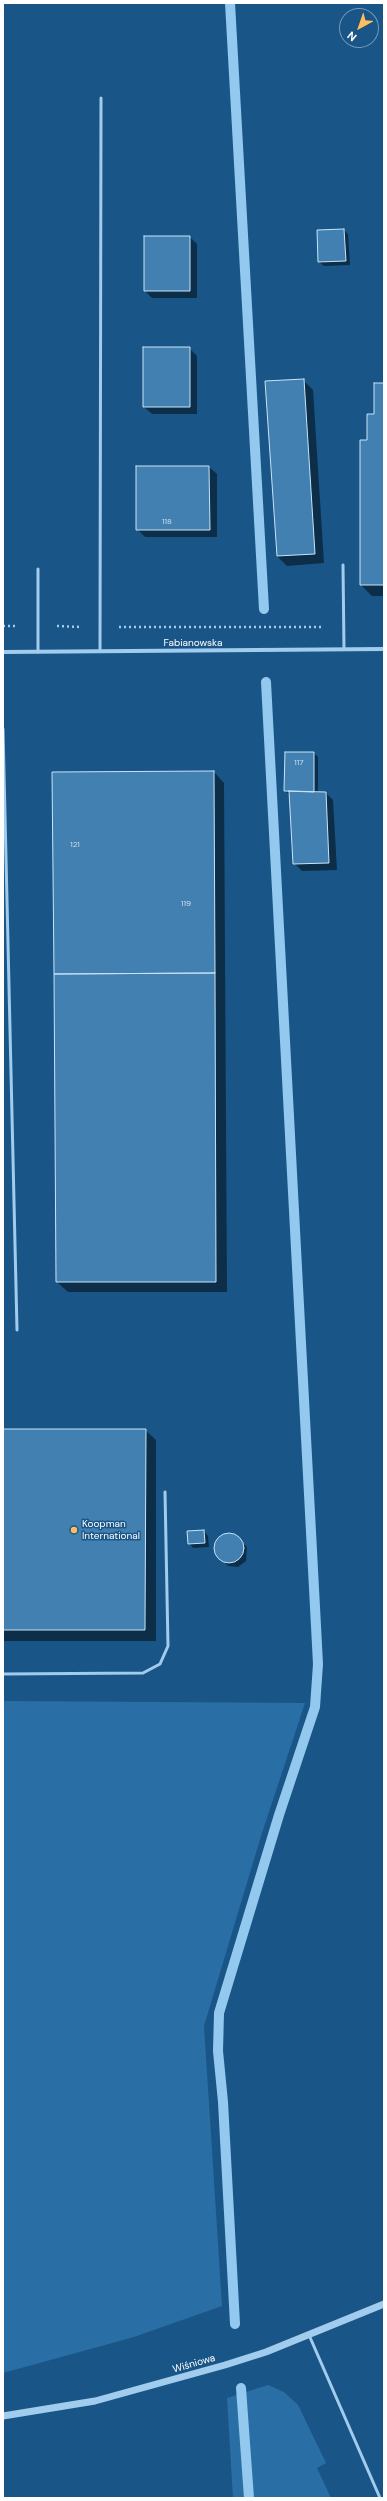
<!DOCTYPE html>
<html>
<head>
<meta charset="utf-8">
<style>
	body { margin:0 }
	#map { position:relative; width:387px; height:2501px; overflow:hidden; background:#195687; font-family:"DM Sans",sans-serif }
	canvas { display:block }
	.frame { position:absolute; inset:0; border:4px solid #fff; pointer-events:none }
	.north { position:absolute; left:339px; top:8px; width:40px; height:40px; box-sizing:border-box; background:#195687; border:1px solid #759ab7; border-radius:50%; rotate:220deg; font-size:11px; font-weight:700; line-height:16px; text-align:center; color:#fff }
	.north::after { content:''; display:block; margin:auto; width:14px; height:18px; background:#ffbd5d; clip-path:polygon(50% 0,100% 100%,50% 72%,0 100%) }
</style>
</head>
<body>
<div id="map">
<canvas width="387" height="2501"></canvas>
<div class="frame"></div>
<div class="north">N</div>
</div>
<script>
const c = document.querySelector('canvas').getContext('2d');
c.lineJoin = 'round';
function paint(path, color) {
  c.fillStyle = color;
  c.fill(path, 'evenodd');
}
function poly(rows) {
  const path = new Path2D();
  for (const r of rows) {
    if (r.length === 3) {
      path.moveTo(r[0] + r[2], r[1]);
      path.arc(r[0], r[1], r[2], 0, 2 * Math.PI);
      continue;
    }
    path.moveTo(r[0], r[1]);
    for (let i = 2; i < r.length; i += 2) path.lineTo(r[i], r[i + 1]);
  }
  return path;
}
function strokePath(path, color, width, dash) {
  c.strokeStyle = color;
  c.lineWidth = width;
  c.lineCap = dash ? 'butt' : 'round';
  c.setLineDash(dash || []);
  c.stroke(path);
}
function label(font, color, halo, rows, align = 'center') {
  c.font = font + ' "DM Sans",sans-serif';
  c.lineWidth = 3;
  c.setLineDash([]);
  c.textBaseline = 'middle';
  c.strokeStyle = halo;
  c.fillStyle = color;
  for (const [text, x, y, turn = 0] of rows) {
    c.save();
    c.translate(x, y);
    c.rotate((+turn || 0) * Math.PI / 180);
    c.textAlign = isNaN(turn) ? turn : align;
    if (halo) c.strokeText(text, 0, 0);
    c.fillText(text, 0, 0);
    c.restore();
  }
}
const green = poly([
	[3,1701,305,1703,261,1836,204,2026,222,2306,134,2337,3,2373],
	[268,2385,284,2392,298,2405,326,2463,317,2468,331,2498,233,2498,227,2398]
]);
const shadow = poly([
	[344,230,348,234,350,265,324,266,319,262],
	[190,237,197,244,197,298,152,298,145,291],
	[189,348,197,356,197,414,152,414,144,407],
	[303,380,313,390,324,563,287,566,277,556,266,382],
	[384,384,384,596,372,596,361,585,368,441],
	[209,467,217,474,217,537,145,537,137,529],
	[314,753,318,757,318,793,326,793,333,800,337,870,302,871,294,863,290,795,285,791],
	[214,772,224,783,227,1292,68,1292,57,1282],
	[3,1430,145,1430,156,1440,156,1641,3,1641],
	[204,1531,208,1536,209,1547,193,1548,189,1543],
	[226,1534,235,1536,247,1547,246,1561,238,1567,228,1566,215,1551,216,1543]
]);
const stream = poly([
	[230,3,264,609],
	[235,2324,223,2102,218,2051,219,2013,279,1815,315,1707,318,1664,266,682],
	[241,2388,249,2498]
]);
const building = poly([
	[344,229,346,261,318,262,317,230,344,229],
	[144,236,190,236,190,291,144,291,144,236],
	[143,347,190,347,190,407,143,407,143,347],
	[304,379,315,554,277,556,265,381,304,379],
	[374,383,384,383,384,585,360,585,360,440,367,440,367,414,374,414,374,383],
	[136,466,209,466,210,530,136,530,136,466],
	[285,752,314,752,314,792,284,791,285,752],
	[214,771,215,973,54,974,52,772,214,771],
	[289,791,326,792,329,863,293,864,289,791],
	[215,973,216,1282,56,1282,54,974,215,973],
	[3,1429,146,1429,145,1630,3,1630,3,1429],
	[204,1530,205,1543,188,1544,187,1531,204,1530],
	[229,1548,15]
]);
const path = poly([
	[3,626,18,626],
	[57,626,80,627],
	[119,627,324,627]
]);
const service = poly([
	[343,565,344,649],
	[100,651,101,98],
	[38,652,38,569],
	[3,729,17,1330],
	[3,1674,143,1673,160,1664,168,1646,165,1492],
	[309,2335,380,2498]
]);
const minor = poly([
	[3,652,384,649]
]);
const tertiary = poly([
	[3,2416,95,2401,225,2365,266,2352,384,2304]
]);
const markers = [
	[74,1530,4,"#ffbd5d"]
];
const numberNames = [
	["118",167,522],
	["117",299,763],
	["121",75,845],
	["119",186,904]
];
const streetNames = [
	["Fabianowska",193,643],
	["Wiśniowa",194,2364,-16]
];
const poiNames = [
	["Koopman",82,1524],
	["International",82,1536]
];
paint(green, '#296fa5');
paint(shadow, '#0007');
strokePath(stream, '#94c9ef', 10);
paint(building, '#4280b1');
strokePath(building, '#c7e4f9', 1);
strokePath(path, '#a1cced', 2.5, [2, 3]);
strokePath(service, '#a1cced', 3);
strokePath(minor, '#a1cced', 4);
strokePath(tertiary, '#a1cced', 7);
for (const [x, y, r, color] of markers) {
  const dot = new Path2D();
  dot.arc(x, y, r, 0, 2 * Math.PI);
  c.fillStyle = color;
  c.fill(dot);
  strokePath(dot, '#195687', 1.5);
}
label('8px', '#d0dfec', null, numberNames);
label('10px', '#fff', '#195687', streetNames);
label('10px', '#fff', '#195687', poiNames, 'left');
</script>
</body>
</html>
